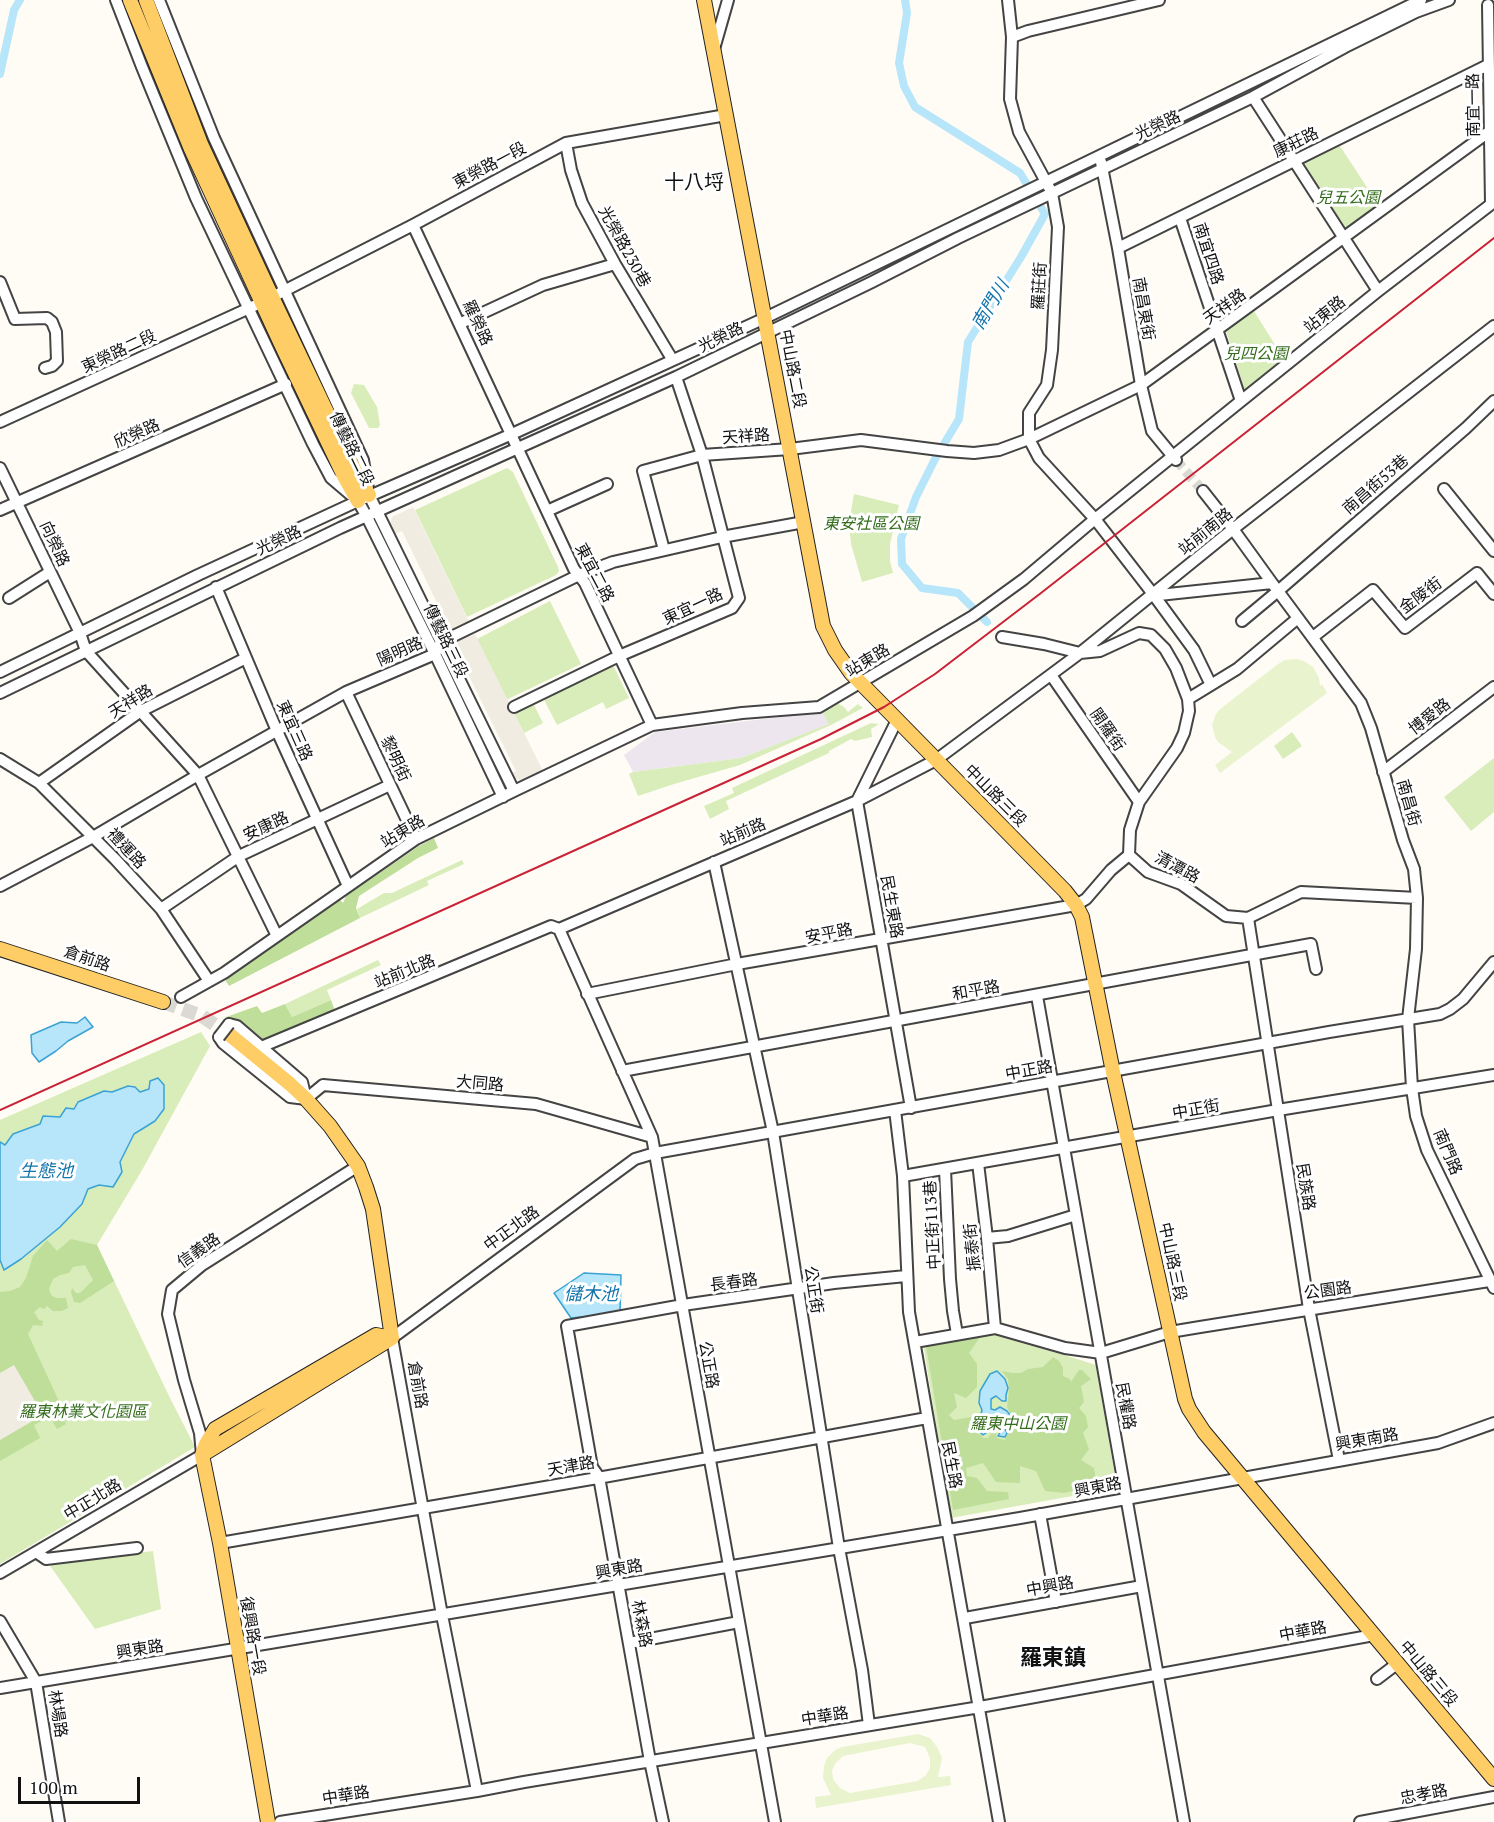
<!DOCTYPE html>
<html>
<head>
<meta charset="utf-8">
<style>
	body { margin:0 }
	#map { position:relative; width:1494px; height:1822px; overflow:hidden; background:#fffcf5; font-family:"PT Serif",serif }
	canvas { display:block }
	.scale { position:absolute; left:18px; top:1777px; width:122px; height:27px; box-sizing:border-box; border:3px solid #111; border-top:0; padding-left:8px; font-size:18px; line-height:21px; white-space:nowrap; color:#111; -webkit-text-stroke:4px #fff; paint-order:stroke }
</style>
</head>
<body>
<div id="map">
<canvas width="1494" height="1822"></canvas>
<div class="scale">100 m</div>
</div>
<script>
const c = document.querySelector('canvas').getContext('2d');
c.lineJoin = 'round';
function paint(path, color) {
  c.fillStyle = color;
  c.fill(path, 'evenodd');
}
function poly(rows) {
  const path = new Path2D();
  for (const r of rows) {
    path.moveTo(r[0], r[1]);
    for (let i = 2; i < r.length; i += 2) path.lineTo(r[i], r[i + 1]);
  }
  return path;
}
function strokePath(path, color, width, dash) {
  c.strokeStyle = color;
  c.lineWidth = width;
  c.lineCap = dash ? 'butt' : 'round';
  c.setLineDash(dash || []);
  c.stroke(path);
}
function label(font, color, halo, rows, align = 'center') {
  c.font = font + ' "PT Serif","Noto Sans TC",serif';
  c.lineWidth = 6;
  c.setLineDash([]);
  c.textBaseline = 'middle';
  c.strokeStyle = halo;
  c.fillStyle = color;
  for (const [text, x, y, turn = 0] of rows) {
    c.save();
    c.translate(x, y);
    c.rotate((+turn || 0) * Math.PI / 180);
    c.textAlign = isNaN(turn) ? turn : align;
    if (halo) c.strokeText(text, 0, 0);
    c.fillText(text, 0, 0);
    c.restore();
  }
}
const industrial = poly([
	[822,712,830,724,741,758,633,772,624,755,655,732]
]);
const green = poly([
	[1338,143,1380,207,1344,233,1301,163],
	[1254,311,1284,359,1245,391,1226,331],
	[354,384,364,385,377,407,380,425,378,428,369,428,351,393],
	[507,468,513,472,558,567,559,571,556,575,467,617,415,510],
	[854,494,899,505,890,544,890,561,893,573,862,582,851,544,849,523],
	[550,601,581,664,506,700,477,639],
	[610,665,614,667,629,698,606,709,603,702,557,725,543,698],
	[533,703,543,723,524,733,514,713],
	[837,703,844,707,848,712,858,704,863,708,831,725,740,765,674,784,638,796,629,774,633,772,741,758,829,724,822,712],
	[871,723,879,724,871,729,872,737,855,741,851,739,829,751,829,753,726,801,729,809,710,819,704,806,734,793,732,788],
	[1292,732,1302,746,1283,759,1274,746],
	[1494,758,1494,812,1471,831,1444,797],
	[462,860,464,864,427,881,429,885,360,918,357,909,384,893,392,893],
	[378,960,381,965,327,990,331,1000,292,1017,285,1004],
	[201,1032,210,1046,141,1172,97,1245,169,1396,195,1447,0,1564,0,1120],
	[995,1333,1096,1365,1117,1488,951,1518,923,1343],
	[153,1551,161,1609,95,1629,48,1563]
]);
const forest = poly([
	[434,838,438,848,418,858,359,896,356,908,360,918,229,986,224,978,273,946,338,898,343,903,346,896,419,846],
	[331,1000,335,1011,263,1043,232,1020,227,1019,226,1017,257,1006,262,1013,285,1004,292,1017],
	[71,1239,97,1245,114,1281,80,1303,74,1302,71,1292,72,1288,76,1293,80,1293,93,1280,85,1265,73,1267,69,1273,60,1275,53,1279,49,1289,51,1295,56,1298,66,1298,68,1308,62,1311,53,1311,47,1306,44,1309,40,1307,34,1312,39,1320,43,1321,42,1326,33,1325,28,1334,63,1410,70,1407,75,1416,65,1421,66,1424,57,1429,50,1417,34,1425,40,1438,0,1461,0,1292,10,1291,20,1287,26,1278,33,1256,47,1240,57,1251],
	[980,1337,969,1353,977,1364,977,1387,966,1398,954,1393,957,1407,949,1415,954,1420,977,1416,977,1431,983,1438,988,1438,995,1429,997,1438,1005,1440,1012,1417,1007,1407,1009,1390,1008,1379,1002,1371,1012,1373,1021,1373,1028,1369,1043,1367,1053,1357,1059,1361,1063,1368,1063,1376,1070,1379,1071,1382,1079,1370,1082,1370,1091,1379,1081,1386,1084,1402,1079,1408,1086,1416,1088,1427,1083,1433,1089,1449,1081,1460,1094,1468,1097,1486,1064,1493,1045,1491,1036,1471,1020,1466,1020,1483,996,1482,983,1463,966,1468,967,1476,977,1478,987,1491,1008,1492,1009,1499,953,1510,926,1346]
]);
const pitch = poly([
	[1297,659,1304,661,1313,667,1319,678,1320,686,1322,684,1327,693,1220,773,1215,765,1232,752,1218,742,1215,737,1212,725,1216,714,1219,710,1278,664,1285,660],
	[918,1734,930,1738,937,1747,942,1758,938,1777,950,1776,951,1785,816,1808,815,1797,831,1795,823,1778,824,1766,827,1758,835,1750,842,1747],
	[910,1743,925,1747,930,1758,930,1768,926,1775,918,1781,850,1793,840,1788,833,1779,832,1771,835,1764,843,1756]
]);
const plaza = poly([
	[413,507,469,622,449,631,439,627,434,618,442,613,402,531,393,535,390,526,392,517],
	[475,634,543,771,526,779,521,780,514,778,511,774,516,771,462,662,457,663,455,659,454,651,459,641],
	[14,1365,43,1415,0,1440,0,1373]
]);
const water = poly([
	[85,1017,93,1027,68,1041,56,1051,39,1062,32,1053,31,1035,61,1022,77,1023,85,1017],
	[158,1078,164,1085,164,1109,155,1121,134,1134,120,1162,122,1172,113,1187,99,1185,88,1189,82,1204,60,1227,21,1259,4,1270,0,1260,0,1142,5,1145,13,1134,40,1124,43,1116,60,1117,66,1108,74,1109,78,1102,104,1091,112,1092,128,1086,135,1087,140,1092,149,1089,150,1081,158,1078],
	[584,1273,621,1275,620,1313,571,1318,554,1293,584,1273],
	[997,1371,1005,1379,1008,1388,1006,1395,1006,1401,1002,1401,996,1396,991,1399,991,1409,995,1410,1000,1407,1007,1411,1010,1415,1005,1429,1007,1433,1005,1437,998,1436,1002,1429,995,1421,992,1421,992,1428,989,1431,983,1435,979,1431,979,1422,982,1410,979,1403,980,1391,990,1374,997,1371]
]);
const canal = poly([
	[905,0,907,13,899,63,904,86,915,107,1020,173,1045,214,1021,257,968,342,959,419,935,459,916,497,901,539,902,564,922,588,958,593,987,622],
	[0,74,14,10,20,0]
]);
const minorTunnel = poly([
	[1176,460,1203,491]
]);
const majorTunnel = poly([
	[163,1002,202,1016,230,1035]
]);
const minor = poly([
	[116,0,142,67,196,198,313,444,331,478,358,501,367,517,435,654,503,797],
	[159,0,214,138,363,460,369,495,514,791],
	[1008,0,1012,37,1010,99,1019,132,1052,193,1058,227,1052,350,1047,385,1029,413,1029,439,1039,458,1095,519,1153,594,1194,650,1211,685],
	[1488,5,1491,204],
	[1012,37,1028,31,1159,0],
	[714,49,728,0],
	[1253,97,1378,291],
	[566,143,571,170,582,203,615,264,672,359],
	[1101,162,1118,248,1141,385,1152,431,1176,460],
	[1180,218,1241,401],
	[413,225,574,569,585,583,652,725],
	[1118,248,1488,65],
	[0,282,15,319,47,318,52,322,56,332,57,361,52,366,45,368],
	[278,294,413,225,566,143,726,115],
	[461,323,543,285,615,264],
	[0,422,256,305],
	[0,468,80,633,86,651,198,775,277,936],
	[1444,489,1494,551],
	[1203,491,1233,529,1272,583,1361,703,1371,728,1403,840,1414,869,1417,898,1416,949,1408,1019,1412,1088,1416,1116,1427,1150,1494,1288],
	[0,510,286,384],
	[547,511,607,484],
	[664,550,643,471,702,455,790,449,861,440,947,451,974,453,999,450,1029,439,1141,385,1494,128],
	[216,587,277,731,348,886],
	[1153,594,1159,595,1272,583],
	[9,598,50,572],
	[1242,621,1278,591,1466,428,1494,401],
	[1002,637,1044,644,1080,653,1100,651,1139,633,1151,635,1165,649,1176,668,1188,699,1189,711,1184,733,1177,748,1139,802,1130,830,1129,855],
	[1313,637,1373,590,1405,628,1477,573,1494,594],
	[0,672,198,575,358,501,512,434,765,318,1421,0],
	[1051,675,1139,802],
	[346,692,416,839],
	[0,693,340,528,676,377,872,282,958,238,1253,97,1345,47,1416,12,1449,0],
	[1188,699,1237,669,1298,618],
	[514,707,619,656,732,608,739,598,702,455,676,377],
	[897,720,857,801,911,1108],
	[0,759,39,783,115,859,161,909,209,981],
	[1383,772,1494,687],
	[39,783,141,711,246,658],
	[1129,855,1148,872,1181,884,1226,916,1248,918,1301,892,1417,898],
	[714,862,773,1132,839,1548,862,1670,869,1725],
	[0,886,93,837,198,775,346,692,435,654,441,642,579,575,613,562,722,537,804,522],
	[161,909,239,856,390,785],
	[1248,918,1309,1309,1339,1460],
	[559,929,857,801,936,760,1080,653,1233,529,1494,326],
	[559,929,652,1137,775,1822],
	[587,994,737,964,1076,905,1086,899,1111,870,1129,855],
	[1037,996,1184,1822],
	[181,997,224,973,416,839,514,791,652,725,742,713,819,707,973,616,1024,579,1095,519,1241,401,1378,291,1494,202],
	[229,1024,237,1026,302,1082,306,1099],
	[219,1037,223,1043,290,1097,306,1099],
	[261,1047,551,926,559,929],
	[622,1071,1311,944,1316,969],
	[306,1099,323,1085,536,1104,652,1137],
	[895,1110,903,1176,909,1312,999,1822],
	[978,1163,987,1238,995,1328],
	[945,1169,950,1279,953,1311,957,1334],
	[903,1176,1278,1110,1494,1075],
	[987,1238,1008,1236,1076,1215],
	[915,1342,995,1328,1065,1348,1101,1353,1170,1332,1200,1327,1489,1281],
	[1040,1514,1056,1602],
	[220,1543,609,1476,927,1418],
	[36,1552,46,1559,137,1548],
	[0,1573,202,1455,200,1433,184,1380,168,1314,172,1290,202,1265,358,1166],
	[965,1618,1142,1586],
	[0,1621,36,1682,59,1822],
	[629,1643,739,1622],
	[1377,1679,1398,1663],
	[0,1688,1020,1518,1438,1443,1494,1423],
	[477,1791,442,1615,392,1338,635,1159,655,1153,1329,1032,1440,1014,1450,1009,1463,999,1494,962],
	[280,1822,477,1791,524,1782,980,1707,1374,1635],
	[663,1822,650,1761,599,1477,592,1467,567,1326,683,1305,834,1283,906,1276],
	[1360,1822,1494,1797]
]);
const major = poly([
	[130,0,191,149,281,344,344,476,358,501],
	[146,0,201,144,272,297,354,469,369,495],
	[704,0,823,626,835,650,851,673,1065,891,1076,905,1082,917,1113,1072,1185,1399,1189,1409,1204,1432,1494,1779],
	[0,949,163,1002],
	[230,1035,290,1084,306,1099,330,1126,358,1166,366,1187,373,1209,392,1338],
	[202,1455,220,1543,268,1822],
	[202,1455,206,1444,215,1429,376,1335,392,1338],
	[202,1455,392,1338]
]);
const rail = poly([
	[0,1110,821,739,884,707,935,674,1041,593,1494,238]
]);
const minorBridge = poly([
	[219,1037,229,1024]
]);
const streetNames = [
	["南宜一路",1474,105,-91],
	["光榮路",1158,126,-25],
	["康莊路",1296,143,-26],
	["東榮路一段",490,166,-28],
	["光榮路230巷",624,247,61],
	["南宜四路",1208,254,72],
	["羅莊街",1040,286,-87],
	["天祥路",1225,307,-36],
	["南昌東街",1143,309,80],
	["站東路",1325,315,-39],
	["羅榮路",477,323,65],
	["光榮路",721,338,-26],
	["東榮路二段",119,352,-25],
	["中山路二段",792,369,79],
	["欣榮路",137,434,-24],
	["天祥路",746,437,-4],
	["傳藝路二段",351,449,64],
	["南昌街53巷",1376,485,-41],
	["站前南路",1206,532,-39],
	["光榮路",279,541,-25],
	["向榮路",54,544,65],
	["東宜二路",594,573,62],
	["金陵街",1421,596,-37],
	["東宜一路",693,607,-25],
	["傳藝路三段",445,641,64],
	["陽明路",400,652,-24],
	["站東路",868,661,-31],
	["天祥路",131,702,-32],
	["博愛路",1430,717,-38],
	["開羅街",1107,730,55],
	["東宜三路",294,731,66],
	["黎明街",395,759,65],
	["中山路三段",995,796,45],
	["南昌街",1408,803,74],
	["安康路",266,827,-25],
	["站東路",403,832,-31],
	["站前路",743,833,-23],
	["禮運路",126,849,47],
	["清潭路",1177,868,28],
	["民生東路",891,907,80],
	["安平路",829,934,-11],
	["倉前路",87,959,19],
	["站前北路",405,972,-22],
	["和平路",976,991,-10],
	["中正路",1029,1071,-10],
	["大同路",480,1084,5],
	["中正街",1196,1110,-10],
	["南門路",1447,1152,67],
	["民族路",1305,1187,81],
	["中正街113巷",933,1225,-93],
	["中正北路",512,1229,-36],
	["振泰街",973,1247,-96],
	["信義路",199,1251,-35],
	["中山路三段",1172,1262,78],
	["長春路",734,1283,-8],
	["公正街",813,1290,81],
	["公園路",1328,1291,-8],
	["公正路",708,1365,80],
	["倉前路",417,1385,80],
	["民權路",1125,1406,80],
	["興東南路",1367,1440,-10],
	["民生路",951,1465,79],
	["天津路",571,1467,-10],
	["興東路",1098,1488,-11],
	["中正北路",93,1500,-31],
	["興東路",619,1570,-10],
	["中興路",1050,1587,-10],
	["林森路",641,1624,79],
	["中華路",1303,1632,-11],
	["復興路一段",252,1636,80],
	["興東路",140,1650,-9],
	["中山路三段",1428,1674,50],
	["林場路",57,1714,81],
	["中華路",825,1717,-9],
	["忠孝路",1424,1795,-11],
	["中華路",346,1796,-9]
];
const parkNames = [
	["兒五公園",1348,198],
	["兒四公園",1256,354],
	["東安社區公園",871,524],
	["羅東林業文化園區",83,1412],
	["羅東中山公園",1018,1424]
];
const waterNames = [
	["南門川",991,305,-59],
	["生態池",46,1172],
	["儲木池",591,1295]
];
const quarterNames = [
	["十八埒",694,183]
];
const districtNames = [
	["羅東鎮",1053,1659]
];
paint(industrial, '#ede6ef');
paint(green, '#d9edbb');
paint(forest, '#bede9a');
paint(pitch, '#e9f3ce');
paint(plaza, '#f1ece1');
paint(water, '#b7e5f9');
strokePath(water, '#3aa3d4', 1.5);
strokePath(canal, '#b7e5f9', 8);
strokePath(minorTunnel, '#dbd9d3', 10, [10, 5]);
strokePath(majorTunnel, '#dbd9d3', 14, [14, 7]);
strokePath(minor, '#444', 14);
strokePath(major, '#222', 16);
strokePath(minor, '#fff', 10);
strokePath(major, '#fecd66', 14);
strokePath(rail, '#c92136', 2);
strokePath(minorBridge, '#444', 14, []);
strokePath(minorBridge, '#fff', 10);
label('16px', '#111', '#fff', streetNames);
label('italic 16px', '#346d1c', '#fff', parkNames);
label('italic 18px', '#1274ab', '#fff', waterNames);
label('20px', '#111', '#fff', quarterNames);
label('bold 22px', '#111', '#fff', districtNames);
</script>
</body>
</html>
